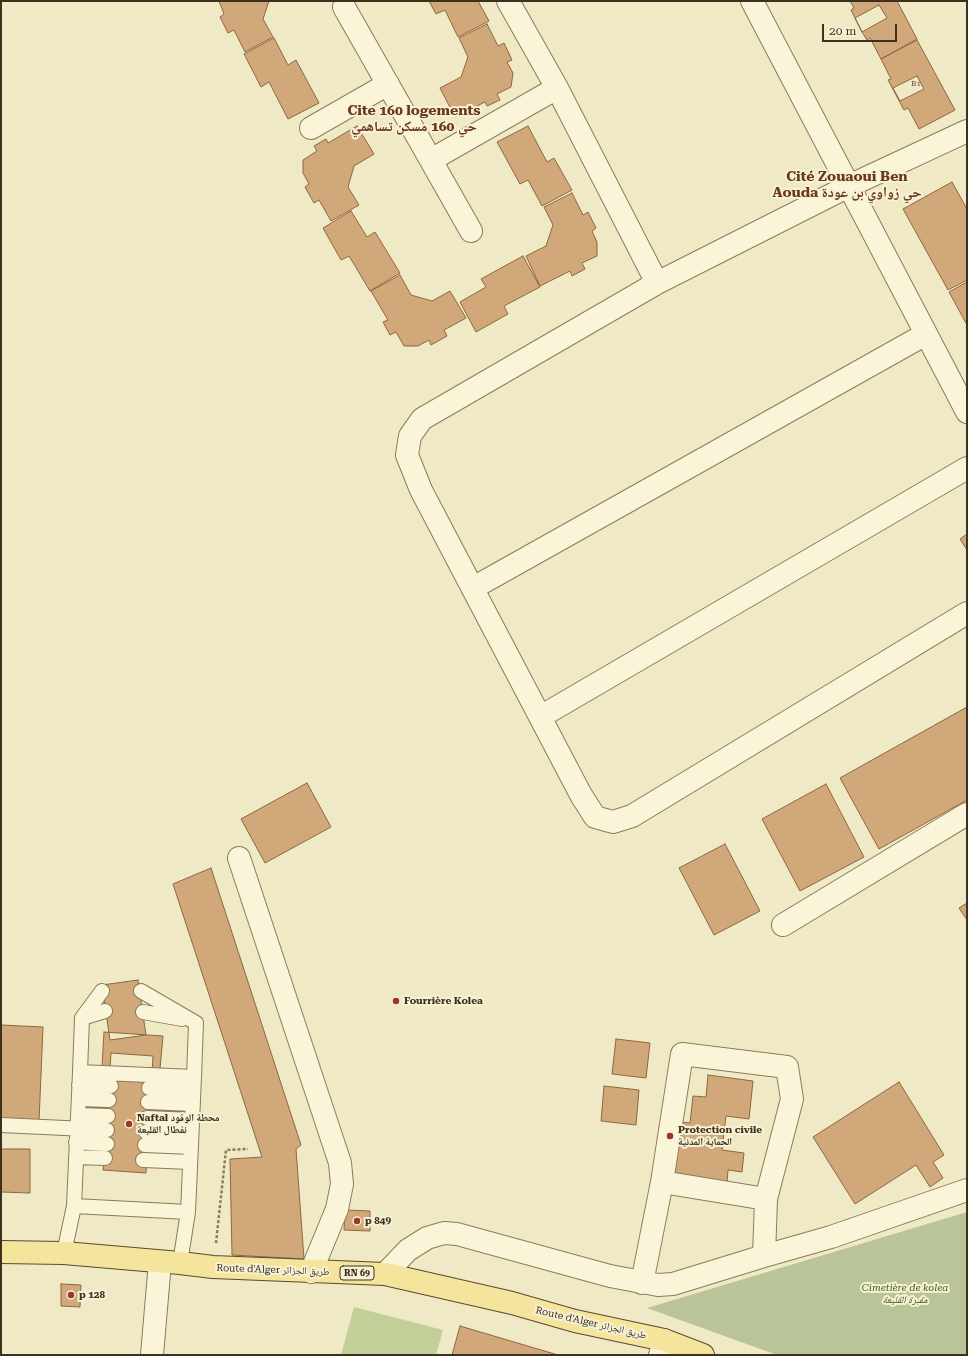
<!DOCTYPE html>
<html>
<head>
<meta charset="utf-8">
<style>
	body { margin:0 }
	#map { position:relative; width:968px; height:1356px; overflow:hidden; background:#f0e9c5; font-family:"Roboto Serif",serif }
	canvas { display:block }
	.frame { position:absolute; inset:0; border:2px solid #3c301f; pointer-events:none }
	.scale { position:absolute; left:822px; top:24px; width:75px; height:18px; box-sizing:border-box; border:2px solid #3c301f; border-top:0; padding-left:5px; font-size:12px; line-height:14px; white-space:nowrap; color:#3c301f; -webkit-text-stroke:3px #f7f1d5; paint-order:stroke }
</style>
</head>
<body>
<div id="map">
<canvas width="968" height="1356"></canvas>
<div class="frame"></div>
<div class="scale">20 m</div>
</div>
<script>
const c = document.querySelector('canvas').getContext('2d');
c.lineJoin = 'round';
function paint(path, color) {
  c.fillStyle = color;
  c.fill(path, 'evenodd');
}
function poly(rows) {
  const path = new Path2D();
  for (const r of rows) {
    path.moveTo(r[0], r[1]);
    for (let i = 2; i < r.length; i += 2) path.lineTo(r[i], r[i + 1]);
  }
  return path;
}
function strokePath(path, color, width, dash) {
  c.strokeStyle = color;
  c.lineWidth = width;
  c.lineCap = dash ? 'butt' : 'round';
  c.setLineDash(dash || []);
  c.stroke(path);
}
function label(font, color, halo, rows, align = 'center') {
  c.font = font + ' "Roboto Serif","Noto Naskh Arabic",serif';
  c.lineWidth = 4;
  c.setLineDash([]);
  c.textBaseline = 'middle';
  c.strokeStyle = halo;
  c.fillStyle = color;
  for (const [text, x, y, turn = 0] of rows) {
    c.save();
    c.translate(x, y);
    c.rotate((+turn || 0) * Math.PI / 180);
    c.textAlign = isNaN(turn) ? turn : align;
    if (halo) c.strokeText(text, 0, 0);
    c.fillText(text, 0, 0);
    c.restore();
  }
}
const green = poly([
	[354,1307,443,1330,436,1355,341,1355]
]);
const cemetery = poly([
	[967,1212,967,1355,777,1355,647,1308]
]);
const building = poly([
	[219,1,269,1,263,19,273,37,245,52,234,30,228,33,220,17,224,14,219,1],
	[429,1,478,1,489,21,458,37,445,10,436,14,429,1],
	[850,1,897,1,917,39,881,59,870,38,867,40,862,32,851,10,854,8,850,1],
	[879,5,887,18,862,32,855,18,879,5],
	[487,24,498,46,504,43,512,60,507,62,513,73,511,87,497,94,500,100,487,106,485,102,455,117,440,88,461,77,468,57,459,38,487,24],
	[274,38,288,65,296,60,319,103,288,119,269,82,261,87,244,54,274,38],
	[917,40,955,110,919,129,908,108,904,110,888,80,891,79,881,59,917,40],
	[917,76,924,89,900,101,893,88,917,76],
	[357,126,374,154,354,166,348,187,359,205,331,221,319,200,314,203,305,187,309,184,303,173,303,160,317,151,314,146,326,139,328,143,357,126],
	[528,126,547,162,554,158,572,190,542,206,528,180,520,184,497,142,528,126],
	[952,182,967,209,967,280,948,290,903,209,952,182],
	[572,193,583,215,588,212,596,228,592,231,597,242,597,256,582,263,585,269,572,276,570,271,540,286,526,256,546,246,553,225,544,207,572,193],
	[351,211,367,237,375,232,400,273,370,291,349,256,341,260,323,228,351,211],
	[523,256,540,287,504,306,508,314,476,332,460,302,486,287,481,279,523,256],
	[400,275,411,295,432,301,450,291,466,318,444,330,447,336,431,345,429,340,418,346,404,346,396,332,390,335,383,322,388,320,371,291,400,275],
	[967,282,967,325,949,292,967,282],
	[967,534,967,550,960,539,967,534],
	[967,707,967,800,879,849,840,778,967,707],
	[307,783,331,827,265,863,241,819,307,783],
	[826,784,864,857,800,891,762,819,826,784],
	[725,844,760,911,714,935,679,868,725,844],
	[211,868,301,1145,296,1149,304,1259,232,1255,230,1159,262,1157,173,884,211,868],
	[967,903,967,920,959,908,967,903],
	[138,980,146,1035,110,1040,102,985,138,980],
	[1,1025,43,1027,39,1122,1,1120,1,1025],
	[104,1032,163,1036,160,1069,102,1066,104,1032],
	[616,1039,650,1043,646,1078,612,1074,616,1039],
	[111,1053,153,1056,146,1173,103,1170,111,1053],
	[708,1075,753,1081,749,1119,726,1116,722,1150,744,1153,742,1172,728,1170,727,1183,673,1177,679,1122,690,1123,693,1096,706,1097,708,1075],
	[899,1082,944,1155,933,1162,943,1178,930,1187,916,1165,855,1204,813,1137,899,1082],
	[604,1086,639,1090,636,1125,601,1121,604,1086],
	[1,1149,30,1149,30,1193,1,1192,1,1149],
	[345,1210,370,1211,370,1231,344,1230,345,1210],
	[61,1284,81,1285,80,1307,61,1306,61,1284],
	[460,1326,558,1355,452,1355,460,1326]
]);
const path = poly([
	[216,1243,226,1150,248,1149]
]);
const service = poly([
	[141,991,196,1023,194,1077],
	[143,1012,182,1019],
	[82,1018,105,1011],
	[80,1072,82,1018,102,991],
	[79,1085,111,1086],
	[149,1088,193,1090],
	[79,1099,109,1100],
	[148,1102,193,1104],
	[78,1115,108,1116],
	[147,1118,192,1120],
	[1,1125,107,1130],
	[146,1132,191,1134],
	[76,1142,107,1144],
	[145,1145,191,1147],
	[76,1157,105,1158],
	[143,1160,190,1162],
	[74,1206,188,1212],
	[64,1253,74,1206,80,1072,194,1077,188,1212,180,1263]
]);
const minor = poly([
	[508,1,557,88,657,283],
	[752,1,967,412],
	[344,7,471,231],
	[311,128,388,84],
	[967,131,849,186,657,283,422,419,410,436,407,455,421,490,581,795,595,817,613,822,632,816,967,613],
	[431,160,557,88],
	[473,588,926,334],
	[540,717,967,468],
	[239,858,340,1163,342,1184,337,1209,311,1272],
	[783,925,967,814],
	[662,1182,766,1199],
	[385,1274,408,1250,427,1238,444,1233,457,1234,610,1276,658,1285,673,1284,764,1256,831,1237,967,1190],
	[642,1283,662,1182,682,1054,787,1067,792,1099,766,1199,764,1256],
	[152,1355,160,1262],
	[660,1355,664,1340]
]);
const primary = poly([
	[1,1252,64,1253,180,1263,213,1267,385,1274,512,1303,575,1321,664,1340,703,1355]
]);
const markers = [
	[396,1001,4,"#9e3527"],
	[129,1124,4,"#9e3527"],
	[670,1136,4,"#9e3527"],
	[357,1221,4,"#9e3527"],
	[71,1295,4,"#9e3527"]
];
const numberNames = [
	["B1",916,84]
];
const shields = [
	[357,1273,34]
];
const shieldNames = [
	["RN 69",357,1273]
];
const poiNames = [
	["Fourrière Kolea",404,1001],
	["Naftal محطة الوقود",137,1118],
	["نفطال القليعة",137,1130],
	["Protection civile",678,1130],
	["الحماية المدنية",678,1142],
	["p 849",365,1221],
	["p 128",79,1295]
];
const streetNames = [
	["Route d'Alger طريق الجزائر",273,1270,2],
	["Route d'Alger طريق الجزائر",591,1323,13]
];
const parkNames = [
	["Cimetière de kolea",905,1288],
	["مقبرة القليعة",905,1300]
];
const districtNames = [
	["Cite 160 logements",414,111],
	["حي 160 مسكن تساهمي",414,127],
	["Cité Zouaoui Ben",847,177],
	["Aouda حي زواوي بن عودة",847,193]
];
paint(green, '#c2cf98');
paint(cemetery, '#b9c498');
paint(building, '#d0a87a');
strokePath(building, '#8c673f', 1);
strokePath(service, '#8c7b5a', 16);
strokePath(minor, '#8c7b5a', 24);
strokePath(primary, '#5a482e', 24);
strokePath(path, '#8c7b5a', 2.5, [3, 2]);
strokePath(service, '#faf4d9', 14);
strokePath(minor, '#faf4d9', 22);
strokePath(primary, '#f4e49c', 22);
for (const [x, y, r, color] of markers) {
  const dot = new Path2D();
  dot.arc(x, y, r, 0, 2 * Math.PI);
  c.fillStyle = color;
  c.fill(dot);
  strokePath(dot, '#f7f1d5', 1.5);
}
label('8px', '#614e36', null, numberNames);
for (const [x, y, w] of shields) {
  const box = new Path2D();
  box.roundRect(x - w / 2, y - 7, w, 14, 3);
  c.fillStyle = '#f7f1d5';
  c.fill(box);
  strokePath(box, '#3c301f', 1);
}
label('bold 9px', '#3c301f', null, shieldNames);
label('bold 10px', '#3c301f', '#f7f1d5', poiNames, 'left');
label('10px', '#3c301f', '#f7f1d5', streetNames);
label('italic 10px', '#455924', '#f7f1d5', parkNames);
label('bold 14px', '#6a361c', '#f7f1d5', districtNames);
</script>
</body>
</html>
